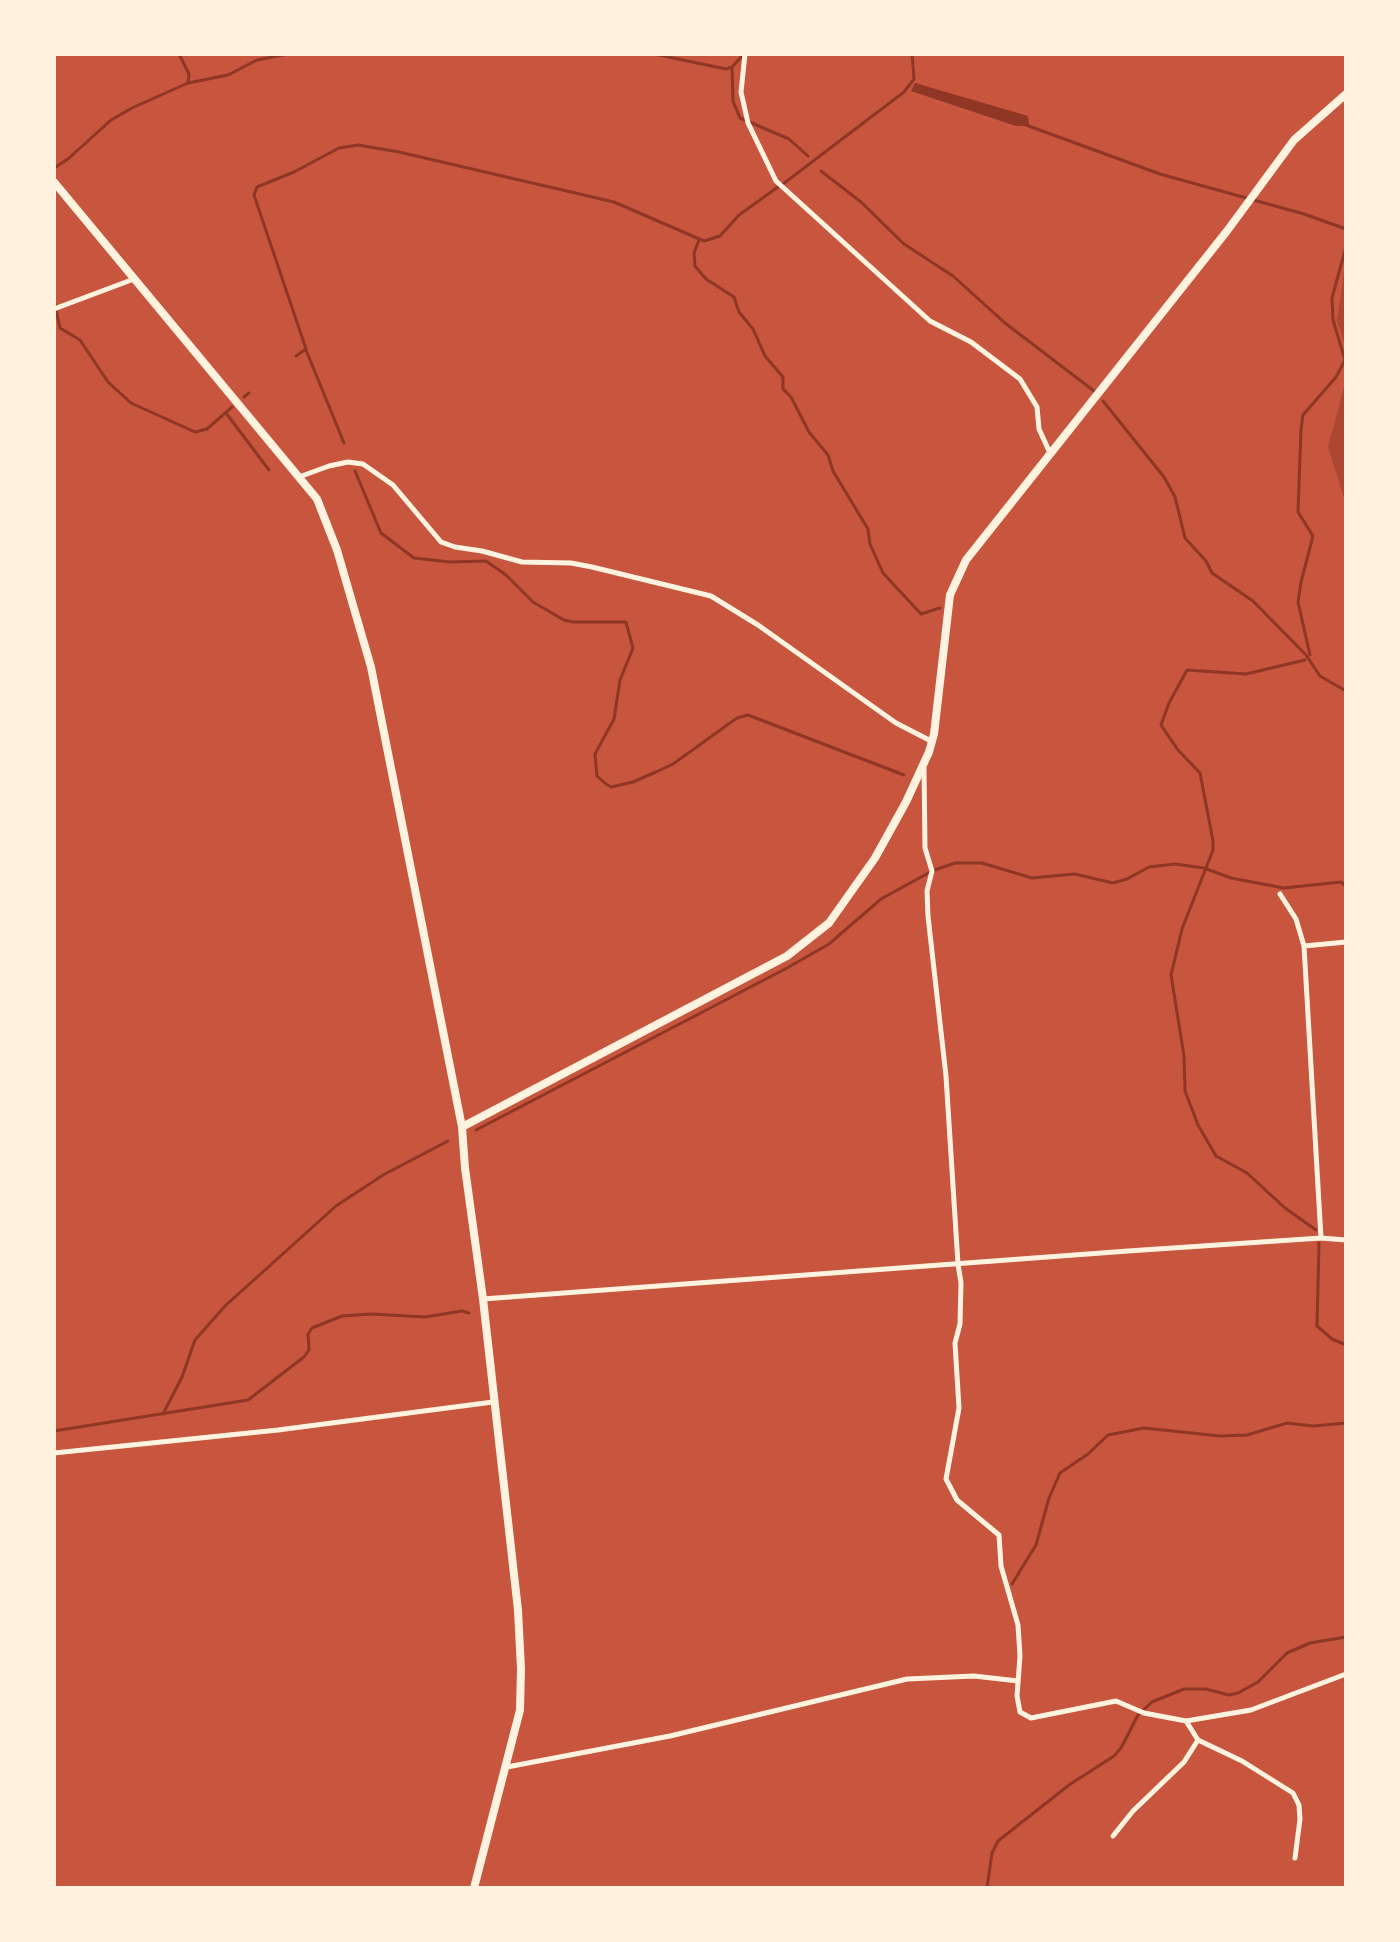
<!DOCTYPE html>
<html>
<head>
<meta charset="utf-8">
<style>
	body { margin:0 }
	#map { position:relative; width:1400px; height:1942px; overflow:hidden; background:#c8553d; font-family:"PT Sans",sans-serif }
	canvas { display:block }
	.frame { position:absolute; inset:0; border:56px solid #fff3e0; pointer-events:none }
</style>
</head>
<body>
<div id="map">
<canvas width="1400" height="1942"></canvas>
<div class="frame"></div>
</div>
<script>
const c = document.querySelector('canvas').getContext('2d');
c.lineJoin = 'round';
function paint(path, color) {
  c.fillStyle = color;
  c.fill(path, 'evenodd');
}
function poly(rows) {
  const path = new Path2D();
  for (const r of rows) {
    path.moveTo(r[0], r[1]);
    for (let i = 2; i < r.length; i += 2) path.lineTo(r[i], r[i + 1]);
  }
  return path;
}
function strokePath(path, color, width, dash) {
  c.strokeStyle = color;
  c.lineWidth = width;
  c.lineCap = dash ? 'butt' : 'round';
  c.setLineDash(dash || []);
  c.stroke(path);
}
const green = poly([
	[1346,258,1346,348,1337,321],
	[1346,380,1346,504,1328,447]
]);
const water = poly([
	[915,83,1028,116,1029,126,1016,126,911,91]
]);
const stream = poly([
	[179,54,189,74,188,83],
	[654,54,726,69,732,67,743,55],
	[732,67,733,101,740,118,789,139,808,156],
	[1026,125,1160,174,1304,214,1346,229],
	[54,168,68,159,111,120,132,108,188,83,228,75,257,60,288,54],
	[821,171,861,202,904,244,953,276,1005,323,1094,391],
	[783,184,904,92,914,79,912,54],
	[699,240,694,253,695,266,706,279,734,297,739,312,753,329,765,356,783,377,783,389,791,397,809,432,828,455,833,471,868,529,870,544,883,573,921,614,940,608],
	[54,300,60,328,80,340,108,382,131,403,195,432,207,429,232,407],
	[306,350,344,443],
	[296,356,306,349,254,195,257,187,294,172,339,148,358,145,399,152,614,202,704,241,720,236,739,215,778,187],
	[244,397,249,393],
	[1103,401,1164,477,1175,497,1185,538,1206,561,1212,573,1253,601,1306,655,1320,676,1346,691],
	[226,413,269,470],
	[355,471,381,533,414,558,450,562,486,561,506,575,533,602,564,620,573,622,626,622,633,648,620,680,614,719,595,754,597,776,606,784,611,787,633,782,656,772,673,764,737,718,748,715,904,775],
	[1310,655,1298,602,1301,582,1313,536,1298,512,1301,429,1303,415,1336,377,1345,360,1333,320,1332,298,1346,247],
	[1305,660,1246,674,1187,670,1169,703,1161,725,1178,750,1200,773,1213,841,1213,850,1182,929,1171,975,1184,1056,1185,1091,1198,1125,1216,1156,1247,1173,1285,1208,1316,1230],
	[476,1130,787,968,829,944,881,899,932,871,955,863,982,863,1032,878,1075,874,1113,883,1127,879,1149,867,1175,864,1204,868,1231,878,1284,888,1341,882,1346,886],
	[1319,1243,1317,1326,1332,1339,1346,1345],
	[163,1414,182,1377,195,1340,225,1306,336,1206,383,1175,448,1141],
	[54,1431,248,1400,304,1357,309,1350,308,1334,312,1328,342,1316,371,1314,425,1317,462,1311,469,1313],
	[1012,1584,1036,1545,1049,1498,1060,1473,1088,1454,1108,1435,1144,1428,1220,1436,1247,1435,1287,1423,1313,1426,1346,1423],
	[987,1888,992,1853,998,1841,1069,1785,1114,1756,1121,1748,1138,1715,1152,1702,1184,1689,1206,1689,1229,1695,1238,1693,1258,1682,1287,1653,1310,1643,1346,1637]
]);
const minor = poly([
	[745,54,741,92,748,123,776,181,930,321,971,342,1020,379,1037,407,1039,429,1050,453],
	[54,309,134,279],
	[299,477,329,466,348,462,363,464,393,485,441,542,455,547,482,551,522,562,571,563,592,567,711,596,758,625,896,723,933,742],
	[924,768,925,848,932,871,927,891,928,916,946,1076,958,1264,961,1283,960,1324,955,1343,959,1408,946,1479,957,1500,999,1535,1001,1566,1018,1625,1020,1656,1017,1696,1020,1712,1031,1718,1116,1701,1144,1713,1186,1721,1251,1710,1346,1674],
	[1280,894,1296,919,1304,946,1321,1238],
	[1304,946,1346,942],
	[483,1299,1128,1251,1321,1238,1346,1240],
	[54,1453,278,1430,493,1402],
	[1186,1721,1198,1740,1242,1761,1293,1793,1299,1805,1300,1819,1295,1858],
	[507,1767,670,1736,907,1679,974,1676,1018,1681],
	[1113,1836,1133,1811,1184,1762,1198,1740]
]);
const primary = poly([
	[54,182,317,499,337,550,371,667,462,1127,465,1168,483,1299,518,1610,521,1669,520,1710,474,1888],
	[462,1127,787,956,829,923,875,858,906,802,929,752,934,734,950,595,966,560,1227,231,1294,140,1346,94]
]);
paint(green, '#ae4732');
paint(water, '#8f3625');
strokePath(stream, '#8f3625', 3);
strokePath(minor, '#fff3e0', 5);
strokePath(primary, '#fff3e0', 8);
</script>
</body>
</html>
